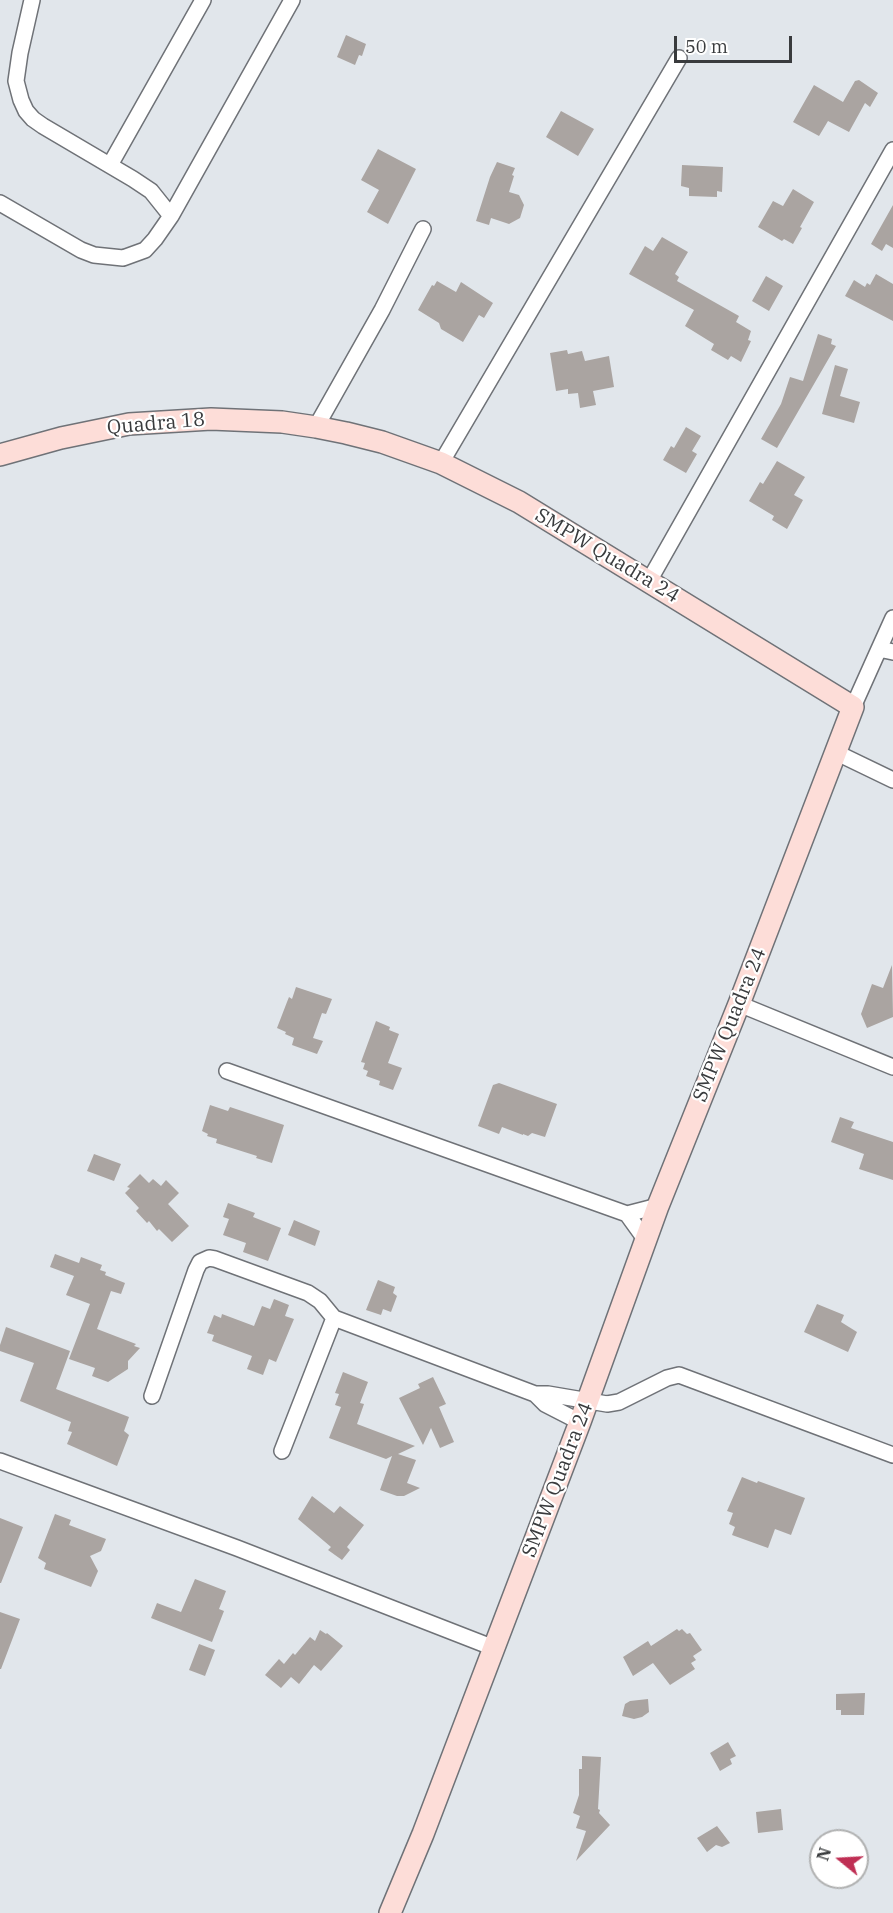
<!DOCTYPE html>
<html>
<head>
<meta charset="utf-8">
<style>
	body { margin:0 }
	#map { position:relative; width:893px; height:1913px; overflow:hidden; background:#e1e6eb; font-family:"IBM Plex Serif",serif }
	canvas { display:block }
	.north { position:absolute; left:809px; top:1829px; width:60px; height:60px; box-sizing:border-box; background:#fff; border:2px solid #b0b1b1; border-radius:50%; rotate:288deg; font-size:16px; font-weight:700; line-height:24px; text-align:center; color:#393b3d }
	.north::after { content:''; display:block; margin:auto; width:21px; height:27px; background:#bf2f54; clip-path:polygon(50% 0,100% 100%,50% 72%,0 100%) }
	.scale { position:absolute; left:674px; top:36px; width:118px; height:27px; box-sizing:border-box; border:3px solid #393b3d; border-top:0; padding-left:8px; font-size:18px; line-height:21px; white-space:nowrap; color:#393b3d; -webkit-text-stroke:4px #fff; paint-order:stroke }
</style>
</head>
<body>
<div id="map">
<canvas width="893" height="1913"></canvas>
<div class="north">N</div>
<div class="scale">50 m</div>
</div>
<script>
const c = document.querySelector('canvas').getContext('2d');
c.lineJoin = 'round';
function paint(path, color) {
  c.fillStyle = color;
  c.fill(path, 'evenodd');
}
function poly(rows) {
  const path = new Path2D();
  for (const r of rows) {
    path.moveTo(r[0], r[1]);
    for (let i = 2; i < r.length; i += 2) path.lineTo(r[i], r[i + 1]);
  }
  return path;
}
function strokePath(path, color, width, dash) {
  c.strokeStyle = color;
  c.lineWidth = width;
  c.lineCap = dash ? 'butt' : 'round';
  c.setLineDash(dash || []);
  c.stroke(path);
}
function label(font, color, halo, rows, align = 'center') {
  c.font = font + ' "IBM Plex Serif",serif';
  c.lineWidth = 4.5;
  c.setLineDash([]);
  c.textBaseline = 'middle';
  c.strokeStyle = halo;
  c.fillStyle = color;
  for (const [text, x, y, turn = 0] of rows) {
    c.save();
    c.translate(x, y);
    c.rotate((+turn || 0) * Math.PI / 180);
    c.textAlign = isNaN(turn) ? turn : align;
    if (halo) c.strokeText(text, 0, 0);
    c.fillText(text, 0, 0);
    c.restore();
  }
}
const building = poly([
	[346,35,366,44,362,56,359,55,355,65,337,57],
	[859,80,878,93,870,107,865,103,849,132,828,121,819,136,793,122,814,85,843,102,855,81],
	[561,111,594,129,578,156,546,137],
	[378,149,416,169,388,224,367,212,379,190,361,180],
	[497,162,515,168,512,175,514,176,509,192,519,195,524,205,520,218,509,224,491,218,489,225,476,221,490,177],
	[682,165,723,167,722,192,717,191,717,197,689,196,689,188,681,186],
	[793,189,814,202,800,227,802,228,793,244,784,239,782,241,758,227,773,201,783,206],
	[893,205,893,248,886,244,882,251,871,244],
	[662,237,688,252,675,274,679,277,677,281,739,316,736,322,751,331,748,340,751,341,741,362,731,356,728,360,711,350,714,344,685,326,694,310,629,274,645,246,653,251],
	[876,274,893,284,893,321,845,296,854,280,865,287,867,283,870,285],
	[766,276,783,286,769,311,752,301],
	[437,281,456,292,461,282,493,303,484,318,479,315,463,342,441,329,439,323,418,310,432,285,434,286],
	[818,334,832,339,831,344,836,346,777,448,761,439,781,404,790,377,803,381],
	[567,350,568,354,582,351,585,361,609,356,614,387,593,391,596,405,580,408,578,393,568,394,568,389,556,391,550,353],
	[835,365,848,369,840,396,860,402,854,423,822,414],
	[686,427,701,436,692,451,697,454,686,473,663,460,671,446,674,448],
	[777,461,805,477,794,495,803,500,787,529,772,520,774,516,749,501,760,482,763,484],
	[892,965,893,1017,867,1028,861,1014,872,984,883,988],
	[296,987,332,999,326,1014,322,1013,313,1038,323,1041,317,1054,292,1045,294,1038,285,1034,286,1032,277,1028,287,1002,289,997,292,999],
	[376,1021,390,1027,389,1030,399,1034,388,1063,402,1068,393,1090,379,1085,380,1081,366,1076,368,1071,363,1069,365,1063,361,1062],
	[499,1083,557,1104,545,1137,532,1133,528,1136,523,1134,523,1135,502,1127,499,1134,478,1126,493,1085],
	[210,1105,228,1111,230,1107,284,1125,272,1163,256,1158,257,1156,216,1143,217,1139,207,1136,208,1134,202,1131],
	[840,1117,854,1122,851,1128,893,1142,893,1180,859,1169,864,1154,831,1142],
	[94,1154,121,1164,114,1181,87,1171],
	[140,1174,149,1183,153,1179,161,1186,166,1180,179,1193,168,1204,189,1226,172,1242,159,1229,157,1231,149,1221,147,1223,136,1211,139,1208,125,1193,130,1188,127,1187],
	[228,1203,255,1213,253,1217,281,1228,268,1261,243,1252,246,1243,223,1235,229,1219,223,1217],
	[294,1220,320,1231,315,1246,288,1235],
	[55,1254,79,1263,81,1257,102,1265,100,1270,106,1272,105,1275,125,1283,121,1294,111,1291,97,1329,136,1344,134,1346,140,1348,128,1361,128,1369,108,1382,92,1376,95,1368,69,1359,90,1304,66,1295,74,1276,50,1267],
	[378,1280,395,1287,393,1293,397,1296,391,1312,383,1309,381,1315,366,1310],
	[274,1299,289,1305,285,1316,294,1319,276,1362,269,1359,263,1375,247,1369,252,1356,212,1341,214,1335,207,1333,214,1315,221,1318,222,1314,254,1326,262,1306,270,1309],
	[817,1304,844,1315,841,1322,857,1332,848,1352,804,1332],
	[6,1327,70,1351,56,1389,129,1417,124,1431,129,1435,117,1466,67,1444,72,1432,68,1431,71,1422,20,1401,34,1363,0,1351,0,1345],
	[343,1372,368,1382,360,1403,364,1404,357,1424,415,1446,398,1454,416,1460,407,1483,420,1488,404,1496,397,1496,380,1490,392,1456,386,1459,329,1438,341,1407,335,1405,339,1394,335,1393],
	[433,1377,446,1404,439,1407,454,1442,440,1448,431,1428,423,1445,399,1398,420,1388,418,1384],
	[742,1477,757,1483,758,1481,805,1498,791,1535,775,1529,768,1548,732,1535,735,1527,729,1524,733,1513,727,1511],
	[312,1496,334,1513,340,1506,364,1525,347,1547,350,1550,342,1560,328,1550,331,1547,298,1519],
	[55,1514,71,1520,69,1525,106,1539,101,1551,90,1556,98,1571,91,1587,44,1569,46,1563,38,1558],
	[0,1518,23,1527,1,1583,0,1583],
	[195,1579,226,1591,219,1609,224,1611,212,1642,151,1618,157,1603,181,1612],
	[0,1612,20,1619,1,1669,0,1669],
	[677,1629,679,1631,682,1629,687,1634,690,1633,702,1650,693,1656,696,1660,691,1663,695,1669,670,1685,653,1663,633,1676,623,1657,648,1641,651,1646],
	[320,1630,326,1634,327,1633,343,1646,321,1671,314,1665,299,1684,291,1677,281,1688,265,1675,279,1659,284,1664,293,1653,295,1655,310,1637,315,1641],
	[199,1644,215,1650,205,1676,189,1670],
	[865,1693,864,1715,841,1715,841,1710,836,1710,836,1694],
	[648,1699,649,1712,642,1717,634,1719,622,1716,625,1704,630,1701],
	[728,1742,736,1756,730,1759,732,1764,720,1771,710,1753],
	[582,1756,601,1757,598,1809,600,1810,599,1813,610,1825,576,1861,586,1831,576,1828,580,1816,573,1813,579,1795,579,1769,582,1769],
	[781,1809,783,1830,758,1833,756,1812],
	[717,1826,730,1843,722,1847,716,1845,707,1852,697,1838]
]);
const street = poly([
	[32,0,20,53,16,81,21,100,26,111,33,119,43,126,133,179,151,191,171,216],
	[110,165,203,0],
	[0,203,81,250,94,255,123,258,145,250,155,239,171,216,292,0],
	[316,427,382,310,423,229],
	[441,463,679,58],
	[649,581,893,150],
	[879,649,893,618],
	[853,707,879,649,893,652],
	[835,752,893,780],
	[739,1004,893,1067],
	[227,1071,627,1214,645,1239],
	[627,1214,658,1206],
	[535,1394,548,1394,607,1404,619,1402,667,1378,679,1375,893,1455],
	[152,1396,196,1270,200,1262,209,1258,215,1259,308,1293,320,1301,334,1318,535,1394,545,1404,580,1422],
	[282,1451,334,1318],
	[0,1461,237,1548,494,1648]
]);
const secondary = poly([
	[0,455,61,438,129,424,211,419,282,422,316,427,346,433,382,442,441,463,519,502,853,707,739,1004,658,1206,580,1422,423,1834,390,1913]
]);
const streetNames = [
	["Quadra 18",156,424,-5],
	["SMPW Quadra 24",607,556,31],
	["SMPW Quadra 24",730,1025,-68],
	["SMPW Quadra 24",558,1480,-69]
];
paint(building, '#aaa4a1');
strokePath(street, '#6f7277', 18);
strokePath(secondary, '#6f7277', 24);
strokePath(street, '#fff', 15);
strokePath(secondary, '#fdddd8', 21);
label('20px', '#393b3d', '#fff', streetNames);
</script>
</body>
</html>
